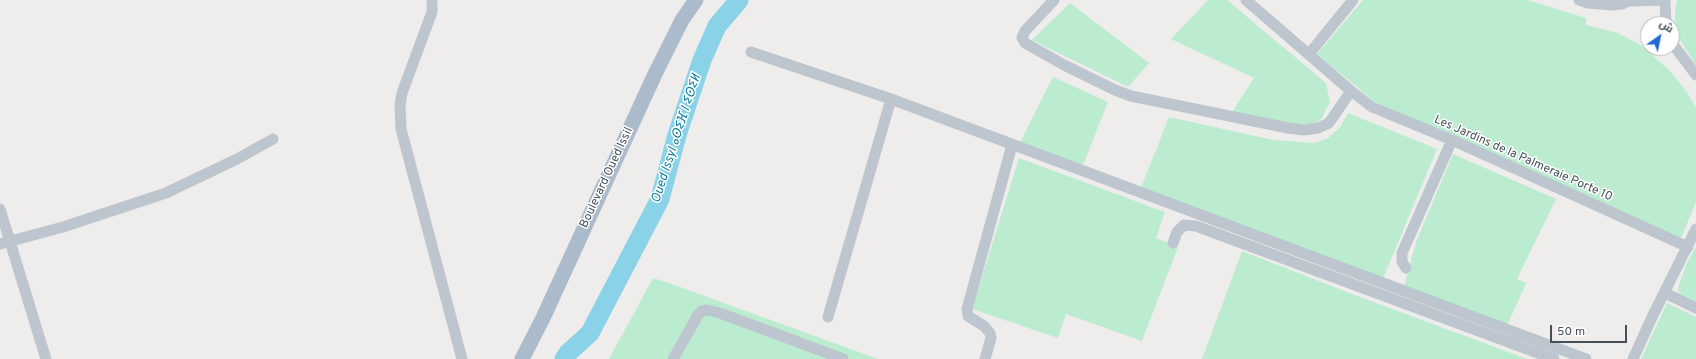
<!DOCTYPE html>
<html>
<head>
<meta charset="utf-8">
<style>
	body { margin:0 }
	#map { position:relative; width:1696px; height:359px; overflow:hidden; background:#efecec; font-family:Overpass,Cairo,sans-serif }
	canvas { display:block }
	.north { position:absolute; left:1640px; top:16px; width:40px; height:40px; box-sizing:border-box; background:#fff; border:1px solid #b5b9bd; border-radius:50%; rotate:33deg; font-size:11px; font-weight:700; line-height:16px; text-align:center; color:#454f59 }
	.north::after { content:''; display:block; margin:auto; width:14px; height:18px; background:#1e6bd7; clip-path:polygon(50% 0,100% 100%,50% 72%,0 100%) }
	.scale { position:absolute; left:1550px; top:325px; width:77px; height:18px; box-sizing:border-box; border:2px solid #454f59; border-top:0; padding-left:5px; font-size:12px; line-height:14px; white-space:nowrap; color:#454f59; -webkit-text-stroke:3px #fff; paint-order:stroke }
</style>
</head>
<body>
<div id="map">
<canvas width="1696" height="359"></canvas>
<div class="north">ش</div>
<div class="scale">50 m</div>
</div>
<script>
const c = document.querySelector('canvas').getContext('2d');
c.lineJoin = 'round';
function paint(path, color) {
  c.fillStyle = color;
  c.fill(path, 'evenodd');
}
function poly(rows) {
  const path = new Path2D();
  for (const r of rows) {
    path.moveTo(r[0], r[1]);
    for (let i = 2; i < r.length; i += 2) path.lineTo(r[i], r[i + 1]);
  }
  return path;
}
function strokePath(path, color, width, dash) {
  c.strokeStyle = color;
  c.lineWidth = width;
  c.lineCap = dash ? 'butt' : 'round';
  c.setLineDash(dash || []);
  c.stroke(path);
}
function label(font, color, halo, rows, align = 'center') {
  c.font = font + ' Overpass,"Noto Sans Tifinagh",sans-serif';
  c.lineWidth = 3;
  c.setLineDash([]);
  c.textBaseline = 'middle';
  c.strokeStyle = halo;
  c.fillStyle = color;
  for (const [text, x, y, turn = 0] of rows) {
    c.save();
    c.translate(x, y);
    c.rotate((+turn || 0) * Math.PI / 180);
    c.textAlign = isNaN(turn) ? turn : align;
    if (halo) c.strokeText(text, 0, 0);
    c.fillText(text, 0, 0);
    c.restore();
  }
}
const green = poly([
	[1208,0,1227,0,1326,83,1330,102,1322,118,1314,124,1297,125,1232,112,1254,78,1171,39],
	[1363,0,1528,0,1586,18,1586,25,1618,33,1642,46,1669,70,1687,92,1696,108,1696,202,1681,238,1375,102,1317,54],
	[1677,0,1696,0,1696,65,1676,34,1675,11],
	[1070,3,1149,63,1128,87,1032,40],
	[1053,77,1108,102,1083,165,1020,143],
	[1348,113,1437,149,1382,281,1141,188,1169,117,1273,140,1315,143,1328,138,1340,127],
	[1453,154,1556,199,1517,279,1526,283,1507,326,1404,287,1416,242],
	[1019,158,1165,212,1156,238,1178,247,1142,341,1066,314,1058,338,972,309],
	[1696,247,1696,305,1680,296,1678,288,1686,265],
	[1242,251,1352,294,1527,359,1202,359],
	[653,278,669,283,878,359,609,359],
	[1667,303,1696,317,1696,359,1641,359]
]);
const river = poly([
	[564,359,568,353,590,333,660,199,677,135,702,60,717,26,739,0]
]);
const minor = poly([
	[432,0,432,12,402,93,400,105,401,129,462,359],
	[1054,0,1025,31,1022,38,1025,43,1064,65,1115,90,1131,96,1288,128,1304,130,1318,128,1329,123,1351,91],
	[1246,0,1351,91,1372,107,1452,140,1688,247],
	[1579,0,1588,3,1611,5,1622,4,1631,0],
	[1665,0,1666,24],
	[1631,1,1665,0],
	[1672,43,1696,75],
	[751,52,891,99,1586,359],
	[1309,54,1353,0],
	[0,209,46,359],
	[1173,243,1177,232,1184,225,1196,226,1554,359],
	[0,244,63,227,166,193,237,159,273,139],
	[1406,268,1402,262,1402,253,1452,140],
	[1665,293,1696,308],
	[828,317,891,99],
	[673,359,698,315,702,311,707,310,720,313,843,359],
	[985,359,991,338,990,333,984,326,968,316,967,309,1012,145],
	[1633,359,1653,315,1696,229]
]);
const major = poly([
	[522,359,543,318,655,74,682,20,696,0]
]);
const streetNames = [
	["Les Jardins de la Palmeraie Porte 10",1523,159,24],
	["Boulevard Oued Issil",607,178,-65]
];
const waterNames = [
	["Oued Issyl ⴰⵙⵉⴼ ⵏ ⵉⵙⵉⵍ",677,139,-72]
];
paint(green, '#bbeccf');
strokePath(river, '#89d2e8', 19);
strokePath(minor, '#bdc6ce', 11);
strokePath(major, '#acbbcb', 15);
label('12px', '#454f59', '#fff', streetNames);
label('italic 13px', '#107fa1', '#fff', waterNames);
</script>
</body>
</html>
